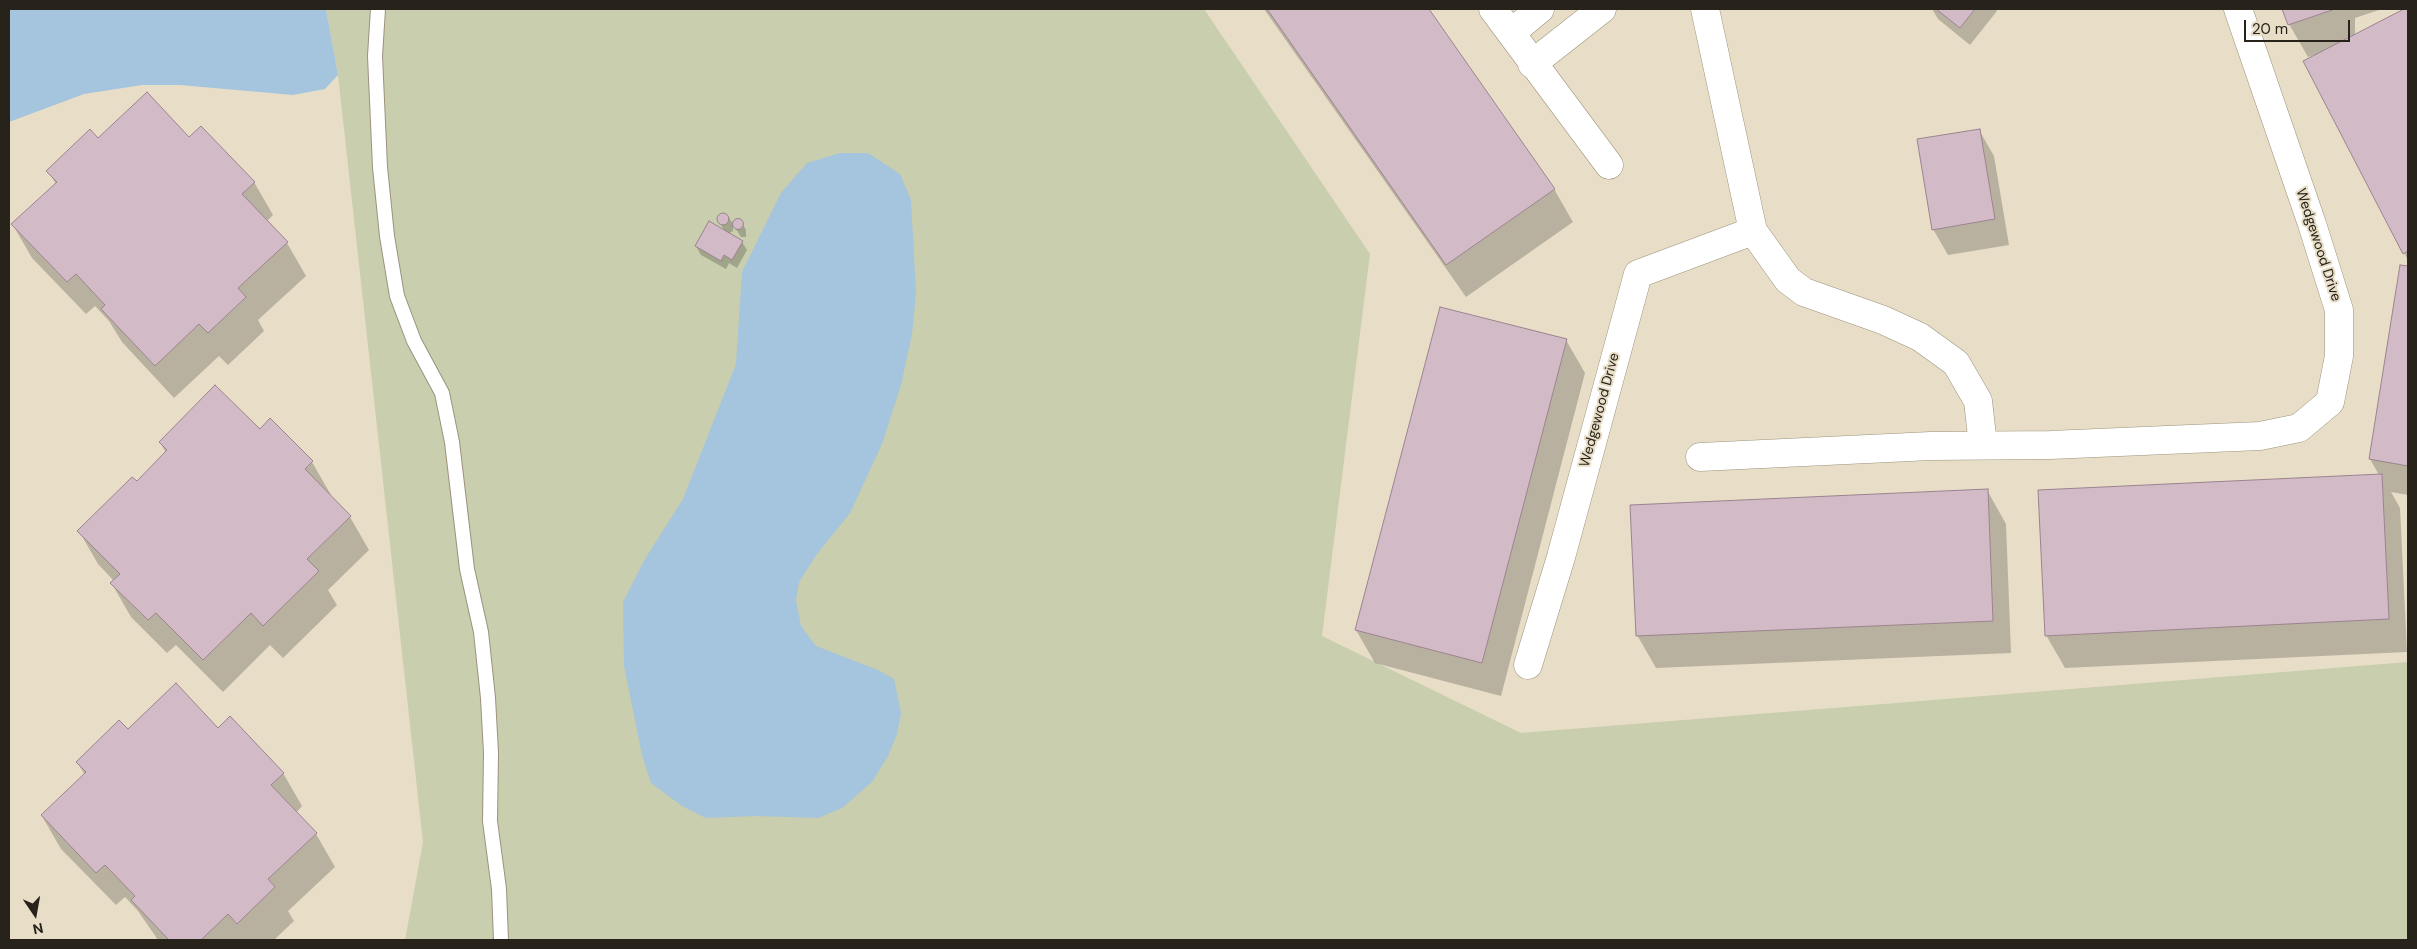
<!DOCTYPE html>
<html>
<head>
<meta charset="utf-8">
<style>
	body { margin:0 }
	#map { position:relative; width:2417px; height:949px; overflow:hidden; background:#e8dec7; font-family:"DM Sans",sans-serif }
	canvas { display:block }
	.frame { position:absolute; inset:0; border:10px solid #27231b; pointer-events:none }
	.north { position:absolute; left:10px; top:889px; width:50px; height:50px; -webkit-text-stroke:4px #e8dec7; paint-order:stroke; rotate:168deg; font-size:14px; font-weight:700; line-height:20px; text-align:center; color:#27231b }
	.north::after { content:''; display:block; margin:auto; width:18px; height:22px; background:#27231b; clip-path:polygon(50% 0,100% 100%,50% 72%,0 100%) }
	.scale { position:absolute; left:2244px; top:20px; width:106px; height:22px; box-sizing:border-box; border:2px solid #27231b; border-top:0; padding-left:6px; font-size:15px; line-height:18px; white-space:nowrap; color:#27231b; -webkit-text-stroke:4px #e8dec7; paint-order:stroke }
</style>
</head>
<body>
<div id="map">
<canvas width="2417" height="949"></canvas>
<div class="frame"></div>
<div class="north">N</div>
<div class="scale">20 m</div>
</div>
<script>
const c = document.querySelector('canvas').getContext('2d');
c.lineJoin = 'round';
function paint(path, color) {
  c.fillStyle = color;
  c.fill(path, 'evenodd');
}
function poly(rows) {
  const path = new Path2D();
  for (const r of rows) {
    if (r.length === 3) {
      path.moveTo(r[0] + r[2], r[1]);
      path.arc(r[0], r[1], r[2], 0, 2 * Math.PI);
      continue;
    }
    path.moveTo(r[0], r[1]);
    for (let i = 2; i < r.length; i += 2) path.lineTo(r[i], r[i + 1]);
  }
  return path;
}
function strokePath(path, color, width, dash) {
  c.strokeStyle = color;
  c.lineWidth = width;
  c.lineCap = dash ? 'butt' : 'round';
  c.setLineDash(dash || []);
  c.stroke(path);
}
function label(font, color, halo, rows, align = 'center') {
  c.font = font + ' "DM Sans",sans-serif';
  c.lineWidth = 4;
  c.setLineDash([]);
  c.textBaseline = 'middle';
  c.strokeStyle = halo;
  c.fillStyle = color;
  for (const [text, x, y, turn = 0] of rows) {
    c.save();
    c.translate(x, y);
    c.rotate((+turn || 0) * Math.PI / 180);
    c.textAlign = isNaN(turn) ? turn : align;
    if (halo) c.strokeText(text, 0, 0);
    c.fillText(text, 0, 0);
    c.restore();
  }
}
const green = poly([
	[326,9,1204,9,1370,254,1322,636,1521,733,2408,662,2408,940,405,940,423,842,338,75]
]);
const water = poly([
	[9,9,326,9,338,75,325,89,293,95,180,85,142,85,84,94,9,122],
	[840,153,868,153,900,174,911,200,916,293,912,334,901,385,882,444,850,513,817,554,799,582,796,600,801,626,816,646,878,670,894,679,901,713,897,734,888,756,872,782,842,808,818,818,756,816,706,818,682,806,651,783,642,755,624,666,623,602,645,559,683,499,736,364,742,272,781,193,807,163]
]);
const shadow = poly([
	[1264,9,1428,9,1554,189,1573,222,1466,297],
	[1932,9,1996,9,1997,11,1970,45,1938,19],
	[2284,9,2382,9,2355,18,2355,35,2408,9,2408,261,2314,55,2308,57,2289,24],
	[1979,130,1994,156,2009,245,1948,255,1933,229],
	[98,139,189,139,254,182,273,215,266,222,287,243,306,276,258,320,264,331,228,365,219,356,174,398,122,342,109,321,95,306,86,314,32,258,13,225,56,184,48,171],
	[723,214,728,217,733,224,733,231,728,234,742,242,747,250,737,268,729,263,726,269,701,255,696,246,725,232,720,223,719,218],
	[737,220,741,221,746,230,746,237,741,237,733,224],
	[2402,267,2408,268,2408,495,2391,492,2400,508,2407,652,2065,668,2046,635,2379,475,2370,459],
	[1566,340,1585,373,1501,696,1375,663,1356,630],
	[260,431,312,462,331,495,330,496,350,517,369,550,328,590,337,605,283,658,270,645,223,692,176,645,167,653,131,617,112,584,114,581,98,564,79,531,137,482,166,453,160,442],
	[1987,490,2006,524,2011,653,1656,668,1637,635],
	[128,730,218,730,283,773,302,806,296,813,316,834,335,867,288,911,294,921,274,940,158,940,138,911,125,897,116,905,61,849,42,816,85,775,77,762]
]);
const building = poly([
	[1267,9,1429,9,1555,189,1446,265,1267,9],
	[1936,9,1975,9,1960,28,1936,9],
	[2282,9,2335,9,2288,25,2282,9],
	[2404,9,2408,9,2408,251,2403,254,2303,61,2404,9],
	[147,92,189,137,201,126,255,182,242,194,288,242,238,288,246,297,208,333,199,324,155,366,101,309,105,305,76,274,67,282,11,224,57,182,46,171,90,129,98,138,147,92],
	[1980,129,1995,219,1932,230,1917,139,1980,129],
	[723,219,6],
	[738,224,5.5],
	[709,221,743,241,732,260,724,255,721,261,695,246,709,221],
	[2400,265,2408,266,2408,466,2369,459,2400,265],
	[1440,307,1567,339,1482,663,1355,630,1440,307],
	[215,385,260,429,270,418,313,461,305,469,351,516,307,559,319,571,263,626,251,613,203,660,156,613,148,620,110,583,120,574,77,531,132,477,137,481,167,450,159,442,215,385],
	[2382,474,2389,619,2045,636,2038,490,2382,474],
	[1988,489,1993,621,1636,636,1630,505,1988,489],
	[176,683,218,728,230,716,284,773,271,785,317,833,268,879,275,887,237,924,228,914,201,940,169,940,131,900,135,896,105,865,96,873,41,815,86,772,76,762,119,720,128,729,176,683]
]);
const service = poly([
	[378,9,375,56,380,167,387,236,397,296,414,341,442,393,452,442,467,569,481,632,488,698,491,753,490,821,499,889,501,940]
]);
const minor = poly([
	[1493,9,1609,165],
	[1705,9,1753,231,1788,280,1804,292,1883,320,1920,337,1956,363,1978,401,1983,445],
	[1512,32,1540,9],
	[1532,64,1602,9],
	[1700,457,1931,446,2050,445,2260,436,2299,428,2330,402,2339,356,2339,310,2312,224,2238,9],
	[1528,665,1561,557,1638,274,1753,231]
]);
const streetNames = [
	["Wedgewood Drive",2318,245,72],
	["Wedgewood Drive",1600,410,-75]
];
paint(green, '#c8ceae');
paint(water, '#a5c4dd');
paint(shadow, '#0003');
paint(building, '#d3bac7');
strokePath(building, '#9a838f', 1);
strokePath(service, '#9c927d', 16);
strokePath(minor, '#9c927d', 29);
strokePath(service, '#fff', 14);
strokePath(minor, '#fff', 28);
label('14px', '#27231b', '#e8dec7', streetNames);
</script>
</body>
</html>
